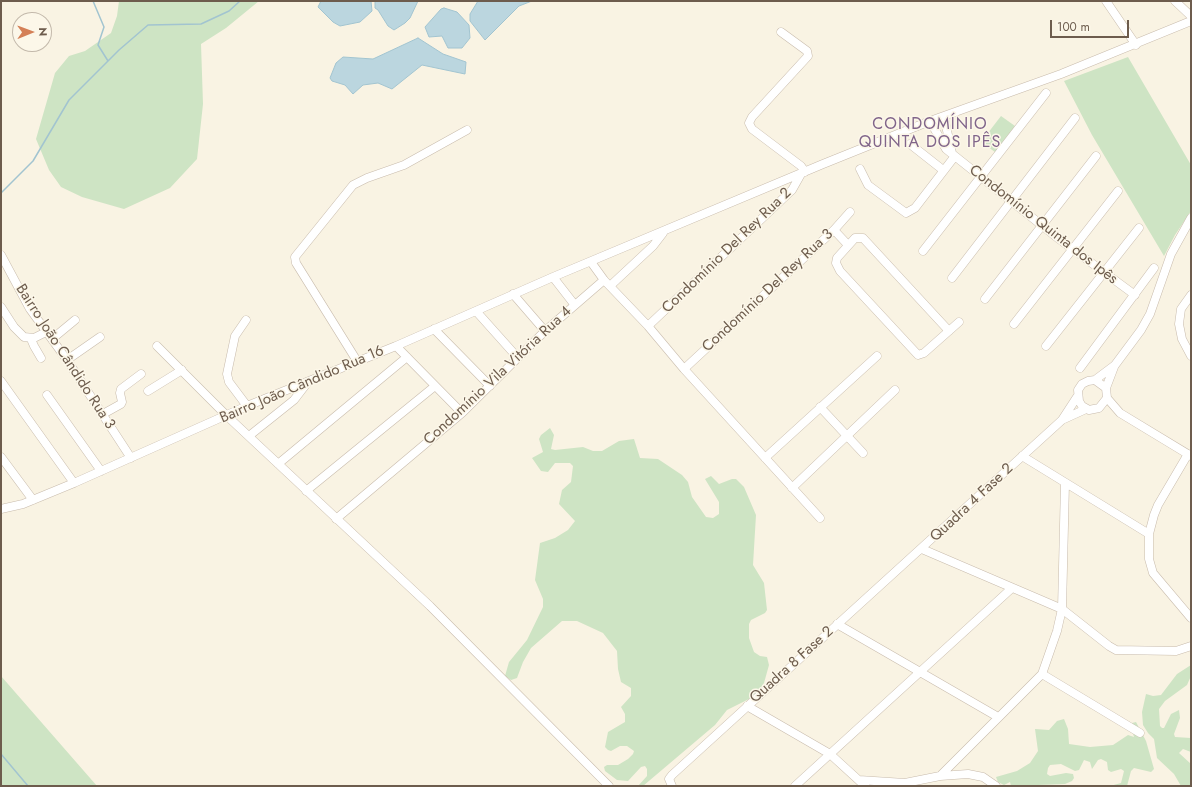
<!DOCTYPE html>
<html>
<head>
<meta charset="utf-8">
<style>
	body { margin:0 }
	#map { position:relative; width:1192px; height:787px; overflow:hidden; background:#f9f3e3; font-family:Jost,sans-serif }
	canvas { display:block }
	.frame { position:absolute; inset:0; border:2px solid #6d5c4d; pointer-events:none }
	.north { position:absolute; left:12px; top:12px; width:40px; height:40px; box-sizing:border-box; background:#fcf7e9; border:1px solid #c3b9ab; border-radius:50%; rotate:89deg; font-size:11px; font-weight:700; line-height:16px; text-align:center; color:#6d5c4d }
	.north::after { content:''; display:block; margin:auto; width:14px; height:18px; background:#d48057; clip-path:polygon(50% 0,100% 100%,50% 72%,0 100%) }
	.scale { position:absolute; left:1050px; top:20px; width:79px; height:18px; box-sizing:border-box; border:2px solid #6d5c4d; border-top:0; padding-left:5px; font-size:12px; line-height:14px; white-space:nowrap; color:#6d5c4d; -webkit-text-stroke:3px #fcf7e9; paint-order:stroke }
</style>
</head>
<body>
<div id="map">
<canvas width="1192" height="787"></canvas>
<div class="frame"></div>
<div class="north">N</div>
<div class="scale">100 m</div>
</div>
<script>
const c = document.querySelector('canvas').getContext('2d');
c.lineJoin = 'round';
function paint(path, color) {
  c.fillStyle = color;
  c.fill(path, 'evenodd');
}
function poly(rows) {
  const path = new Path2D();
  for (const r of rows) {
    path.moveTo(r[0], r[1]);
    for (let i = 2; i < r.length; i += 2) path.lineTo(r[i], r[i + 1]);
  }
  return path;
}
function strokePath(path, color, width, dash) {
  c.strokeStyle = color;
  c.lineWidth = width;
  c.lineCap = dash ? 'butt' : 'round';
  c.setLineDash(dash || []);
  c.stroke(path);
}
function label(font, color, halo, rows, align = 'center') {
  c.font = font + ' Jost,sans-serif';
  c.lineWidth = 3;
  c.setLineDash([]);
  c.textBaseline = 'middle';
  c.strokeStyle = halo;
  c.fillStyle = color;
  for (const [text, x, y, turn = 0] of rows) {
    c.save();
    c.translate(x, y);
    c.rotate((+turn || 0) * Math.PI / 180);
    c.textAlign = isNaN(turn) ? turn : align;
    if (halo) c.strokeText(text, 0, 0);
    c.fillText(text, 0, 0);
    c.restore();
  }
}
const green = poly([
	[119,1,259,1,226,28,201,44,203,104,197,159,170,188,124,209,82,197,61,187,49,170,36,139,55,73,69,56,85,51,111,33,117,16],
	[1128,57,1191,165,1191,211,1175,235,1164,256,1092,135,1064,81],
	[1001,116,1015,126,995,152,981,142],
	[550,428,554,435,551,449,555,450,583,447,593,451,602,451,619,441,634,439,640,458,658,459,682,475,688,482,692,497,706,517,713,518,719,514,719,502,705,479,711,476,719,484,732,479,736,479,744,487,756,515,753,565,764,583,767,610,765,613,751,620,749,624,749,638,754,652,760,656,767,657,769,665,764,683,755,696,727,710,715,725,643,786,638,786,647,776,647,769,645,766,641,767,628,781,617,780,605,771,604,767,607,765,618,765,628,759,633,754,634,751,627,746,620,746,611,751,608,750,605,747,608,732,625,722,625,714,621,707,631,696,631,688,621,682,618,669,617,651,603,633,577,621,562,621,531,648,523,662,517,678,511,680,505,676,509,662,527,640,543,607,543,599,535,580,540,543,555,538,568,530,575,521,559,504,562,490,571,482,573,466,570,463,555,463,548,472,541,471,532,458,543,452,539,439,541,435],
	[1191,665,1191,676,1187,685,1165,701,1159,709,1160,726,1162,728,1164,728,1171,714,1179,710,1180,718,1174,734,1175,737,1191,738,1191,752,1183,749,1179,753,1191,764,1191,786,1181,786,1174,774,1157,758,1154,739,1148,733,1143,725,1142,712,1146,694,1153,696,1161,695,1177,674],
	[1,676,97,786,1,786],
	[1064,719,1068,729,1069,744,1090,747,1113,745,1128,735,1134,737,1131,726,1132,723,1136,722,1146,741,1154,769,1151,772,1134,768,1131,771,1127,786,1110,786,1121,783,1124,771,1121,769,1111,772,1108,770,1107,762,1101,759,1098,760,1092,769,1090,762,1084,760,1079,770,1075,771,1061,764,1050,765,1048,768,1047,774,1050,776,1066,773,1073,774,1074,778,1072,781,1065,784,1011,786,1010,782,1004,785,998,782,996,777,1017,771,1030,763,1038,751,1035,729,1049,730,1057,721]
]);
const water = poly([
	[321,1,371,1,372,11,360,22,340,26,333,22,318,7,321,1],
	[375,1,418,1,410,18,405,23,394,30,388,26,378,10,375,8,375,1],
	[478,1,532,1,519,6,485,40,470,21,470,14,478,1],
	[444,8,457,12,469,25,470,38,462,48,448,48,442,36,429,37,425,27,441,9,444,8],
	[418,38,443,54,466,62,465,74,422,65,392,89,378,83,363,85,353,94,345,85,332,81,330,78,336,63,343,57,373,59,418,38]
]);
const stream = poly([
	[93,1,104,27,98,45,108,61],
	[1,193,33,161,69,100,119,50,148,25,201,24,229,11,240,1],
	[1,754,28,786]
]);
const minor = poly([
	[1106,1,1136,45],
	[1175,1,1191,16],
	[781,32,807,51,808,56,752,117,749,123,752,129,801,166,805,172],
	[944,117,952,153],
	[930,121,946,149,1059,239,1135,295],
	[910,144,943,170],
	[860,169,868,185,906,213,915,208,955,156],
	[834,230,848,245],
	[923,251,1046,93],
	[1,255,30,309,67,360,131,458],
	[591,262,604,280,648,326,684,369,820,518],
	[553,277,574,304],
	[952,278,1075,118],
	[610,286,653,246,663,233],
	[513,294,545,331],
	[1191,295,1181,309,1179,324,1182,339,1191,356],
	[985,299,1096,156],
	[1,307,14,327,24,337,34,338,46,332],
	[476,311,518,358],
	[246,320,235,336,227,374,229,382,247,406],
	[1014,324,1118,191],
	[648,326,792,190,801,174],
	[434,329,490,386],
	[949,331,863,238,855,238,837,258,836,263,840,271,918,355,924,353,959,322],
	[31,339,34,346,41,358],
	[52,339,75,320],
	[157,346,227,416,430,606,609,786],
	[396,346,462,413],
	[1046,346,1139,228],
	[67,360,100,337],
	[357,361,296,263,295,257,353,185,367,178,404,165,467,130],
	[1080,368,1154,268],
	[684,369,834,230,850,212],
	[1095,380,1106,388,1107,398,1099,408,1089,410,1082,406,1079,401,1078,390,1082,384,1088,381,1095,380,1115,365,1141,330,1150,314,1171,254,1191,218],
	[1,381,74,483],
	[1106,388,1114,367],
	[148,391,182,370],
	[47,395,101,471],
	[1107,398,1120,413,1191,456],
	[820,407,863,453],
	[103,414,121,404,122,402,120,393,121,389,141,374],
	[1064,419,1086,409],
	[249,436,294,400,307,383],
	[1188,454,1158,505,1154,515,1149,534,1149,559,1153,573,1191,618],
	[1022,456,1149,534],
	[1,457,33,500],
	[765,458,877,356],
	[278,464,407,357],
	[792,488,895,390],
	[306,491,435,386],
	[1,509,23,504,74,483,247,406,396,346,553,277,823,164,930,121,1061,74,1191,21],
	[336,519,462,413,545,331,604,280],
	[922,549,1062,609,1109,646,1116,650,1176,651,1191,646],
	[837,624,998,717],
	[1042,674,1140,733],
	[747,706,830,754,865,786],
	[940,776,1042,674,1057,631,1062,609,1065,483],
	[859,780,905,783,940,776,968,774,983,777,996,786],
	[672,786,669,779,672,775,1062,420,1077,397],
	[795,786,1012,588]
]);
const streetNames = [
	["Condomínio Quinta dos Ipês",1043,225,38],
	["Condomínio Del Rey Rua 2",727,251,-44],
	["Condomínio Del Rey Rua 3",768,291,-43],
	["Bairro João Cândido Rua 3",65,357,57],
	["Condomínio Vila Vitória Rua 4",498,376,-43],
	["Bairro João Cândido Rua 16",302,385,-23],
	["Quadra 4 Fase 2",972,503,-43],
	["Quadra 8 Fase 2",792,665,-42]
];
const neighbourhoodNames = [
	["CONDOMÍNIO",930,125],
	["QUINTA DOS IPÊS",930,143]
];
paint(green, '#cee4c4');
paint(water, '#bbd6df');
strokePath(water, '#a2c4d0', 1);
strokePath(stream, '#a2c4d0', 1.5);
strokePath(minor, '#c8bbac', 9);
strokePath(minor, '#fff', 8);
label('15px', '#6d5c4d', '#fcf7e9', streetNames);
c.letterSpacing = '1px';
label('16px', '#81658a', '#fcf7e9', neighbourhoodNames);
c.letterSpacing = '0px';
</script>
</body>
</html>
